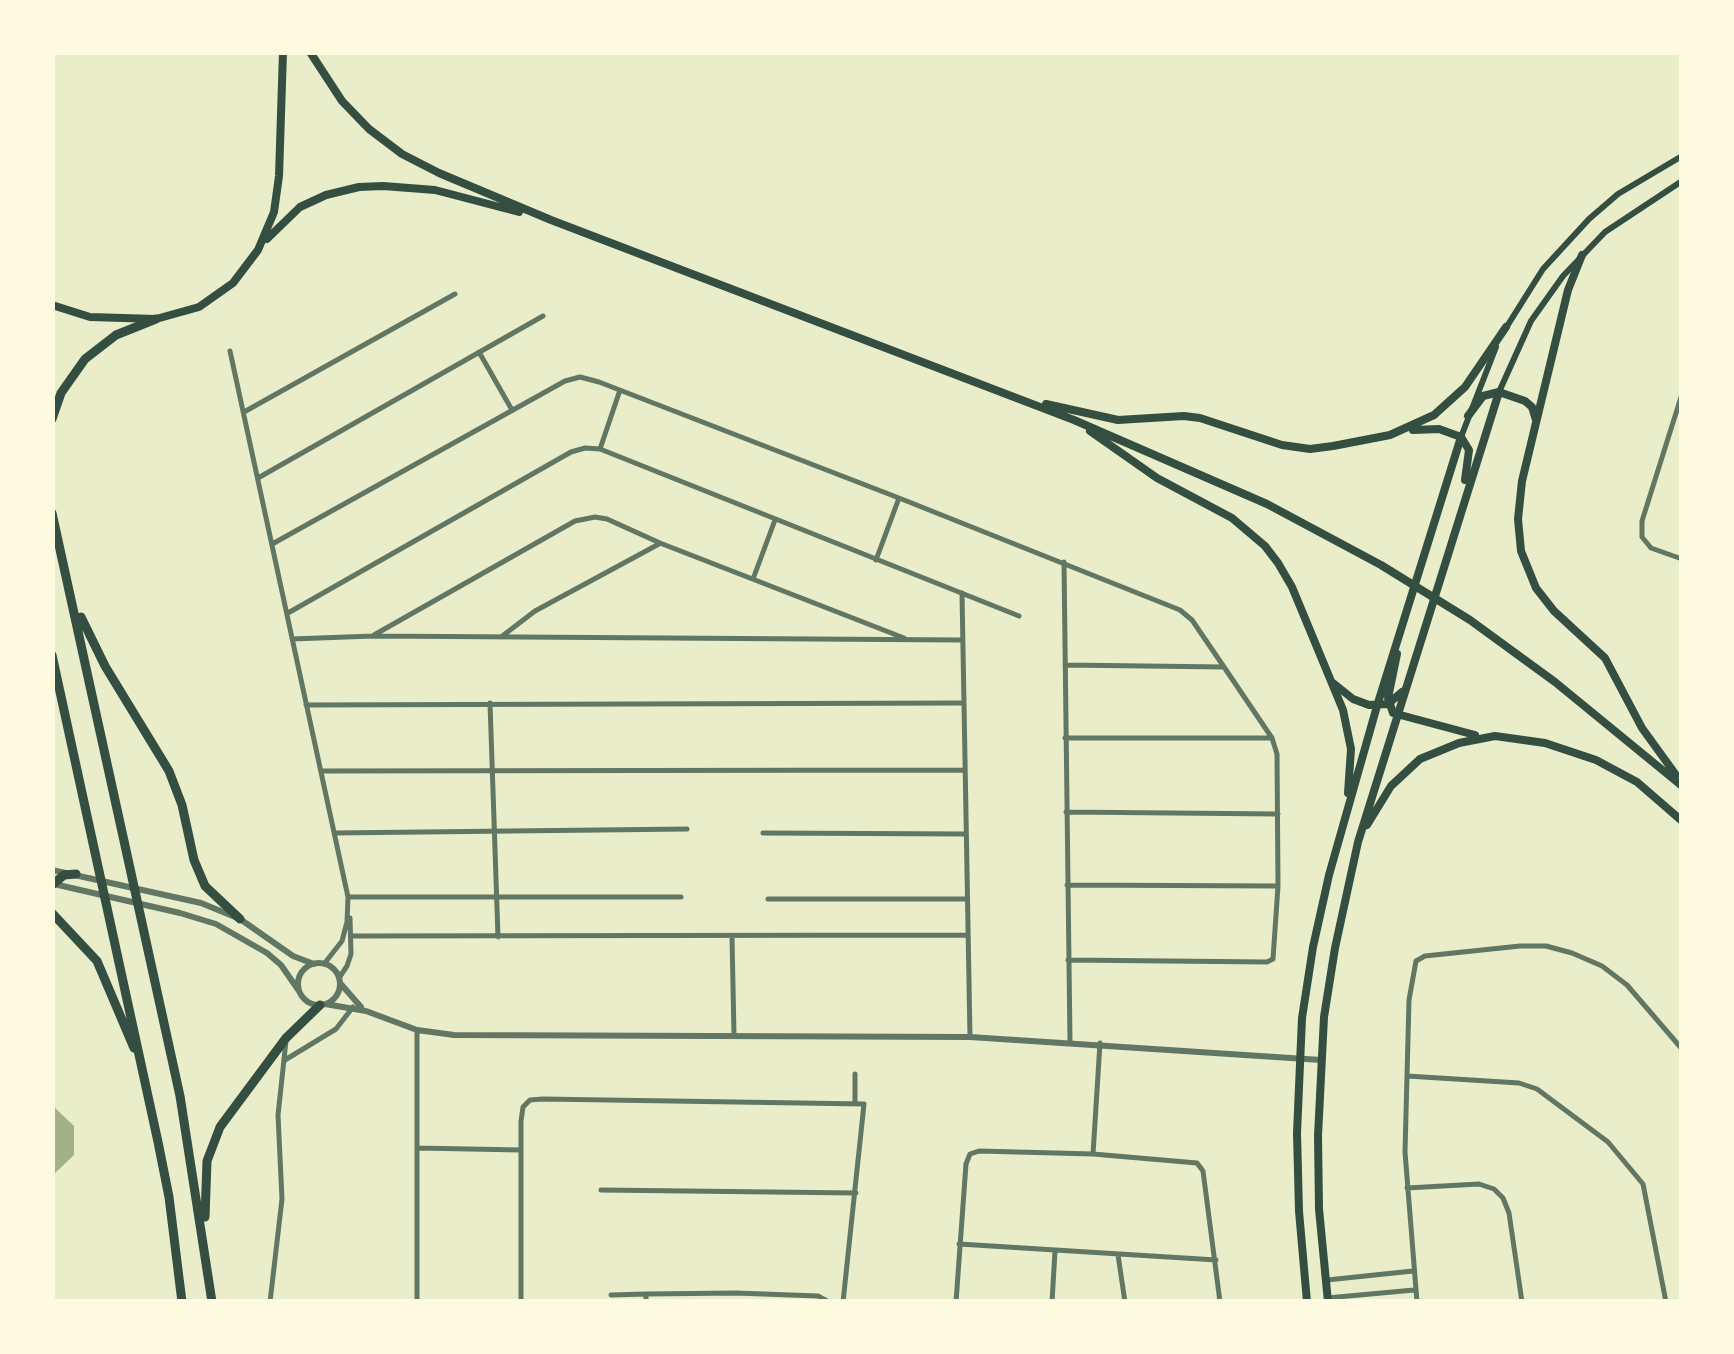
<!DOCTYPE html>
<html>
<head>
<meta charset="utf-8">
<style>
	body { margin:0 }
	#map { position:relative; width:1734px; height:1354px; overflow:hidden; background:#e9edc9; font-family:"DM Sans",sans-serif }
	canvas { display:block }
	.frame { position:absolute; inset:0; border:55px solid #fefae0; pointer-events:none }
</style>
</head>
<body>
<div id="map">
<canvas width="1734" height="1354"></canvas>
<div class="frame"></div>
</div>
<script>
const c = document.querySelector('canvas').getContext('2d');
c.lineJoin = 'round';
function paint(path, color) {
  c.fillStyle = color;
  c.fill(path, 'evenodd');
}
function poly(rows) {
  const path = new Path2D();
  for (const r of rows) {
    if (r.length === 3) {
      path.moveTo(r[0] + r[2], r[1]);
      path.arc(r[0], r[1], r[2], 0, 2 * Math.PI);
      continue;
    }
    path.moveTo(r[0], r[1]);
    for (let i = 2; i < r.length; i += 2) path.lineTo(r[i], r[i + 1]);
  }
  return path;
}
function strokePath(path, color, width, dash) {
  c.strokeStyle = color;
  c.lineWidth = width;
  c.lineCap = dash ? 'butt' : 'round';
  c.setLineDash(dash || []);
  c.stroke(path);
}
const water = poly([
	[53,1106,74,1126,74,1155,53,1175]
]);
const minor = poly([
	[230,351,348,897,347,922,342,941,324,964],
	[479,352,512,410],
	[1682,394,1642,521,1642,537,1651,548,1682,559],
	[244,412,455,294],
	[600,449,1019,616],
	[258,478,543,316],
	[274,543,565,381,580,377,599,382,899,498,1180,610,1192,620,1224,667,1272,738,1277,754,1278,886,1273,959,1267,962,1068,960],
	[876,560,899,498],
	[1064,562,1070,1042],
	[753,579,775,520],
	[962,593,970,1037],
	[288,613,571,452,585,448,600,449,620,390],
	[374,635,575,521,595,517,607,519,660,543,904,638],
	[501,637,535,611,659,544],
	[292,639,373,636,960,640],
	[1065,665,1224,667],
	[490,703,498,937],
	[306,705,961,703],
	[1065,738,1272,738],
	[321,771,963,770],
	[1066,812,1278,814],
	[334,833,687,829],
	[763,833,965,834],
	[1067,885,1278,886],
	[348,897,681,897],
	[768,899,967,899],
	[353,936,967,935],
	[732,937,734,1035],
	[339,978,347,966,351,954,350,918],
	[285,1060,336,1029,353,1007],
	[1407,1076,1519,1083,1537,1089,1608,1142,1643,1184,1666,1302],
	[855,1102,855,1074],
	[417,1148,521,1150],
	[1093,1154,1100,1043],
	[1407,1188,1479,1184,1494,1189,1503,1198,1509,1213,1522,1302],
	[601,1190,856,1193],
	[959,1244,1216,1260],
	[1118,1255,1125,1302],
	[1327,1280,1413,1271],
	[611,1295,646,1294],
	[1327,1298,1414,1290],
	[270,1302,282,1199,278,1115,286,1041],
	[417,1302,417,1030],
	[521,1302,521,1121,523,1107,530,1100,543,1099,864,1104,843,1302],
	[646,1302,646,1294,736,1293,818,1296,829,1302],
	[956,1302,966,1164,970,1154,979,1151,1093,1154,1197,1163,1203,1171,1220,1302],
	[1052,1302,1055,1251],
	[1417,1302,1405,1152,1409,1000,1416,961,1425,956,1520,946,1546,946,1572,953,1602,966,1627,985,1682,1049]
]);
const tertiary = poly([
	[52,870,201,903,240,919,293,956,314,964],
	[54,884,180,913,216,924,267,953,281,965,299,991],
	[319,984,21],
	[340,983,361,1007],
	[325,1004,366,1011,417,1030,454,1035,970,1037,1321,1060]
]);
const secondary = poly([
	[1504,331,1543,269,1589,219,1618,194,1682,156],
	[1499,392,1531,321,1563,276,1605,232,1682,181],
	[1461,437,1496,347]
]);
const primary = poly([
	[310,52,342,101,369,129,402,154,439,173,551,220,1074,420,1267,504,1381,565,1470,620,1555,682,1682,786],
	[267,239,300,207,326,195,359,187,383,186,435,190,519,212],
	[1582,255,1568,290,1522,481,1518,519,1521,551,1536,588,1554,611,1605,658,1642,728,1676,775],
	[52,305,90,317,156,319,199,307,233,283,258,250,274,212,279,176,283,52],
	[1046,404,1118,420,1184,416,1200,418,1282,445,1310,449,1333,446,1390,435,1434,415,1465,387,1506,327],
	[1468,416,1483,396,1499,392,1525,401,1532,407,1536,420],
	[1413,430,1439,429,1461,437,1469,450,1465,480],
	[1090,431,1157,478,1232,518,1265,546,1278,563,1292,587,1343,710,1351,749,1348,793],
	[1397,654,1388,698,1393,713,1475,735],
	[1333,683,1353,699,1369,705,1388,704,1402,692],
	[1367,825,1391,786,1420,759,1459,743,1495,736,1545,743,1596,760,1637,782,1682,821],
	[1307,1302,1299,1211,1297,1133,1302,1018,1313,947,1329,875,1377,706,1461,437],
	[1328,1302,1319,1209,1318,1136,1324,1017,1335,948,1358,842,1499,392]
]);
const motorway = poly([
	[52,419,61,393,85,359,116,335,156,319],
	[52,513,180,1096,212,1302],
	[81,617,105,666,169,771,182,805,194,860,205,886,240,919],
	[52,655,158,1142,169,1197,182,1302],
	[52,885,64,875,76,874],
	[52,913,97,961,134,1048],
	[205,1217,207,1161,220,1127,286,1038,320,1005]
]);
paint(water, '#a3b18a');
strokePath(minor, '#617663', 5);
strokePath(tertiary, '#617663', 6);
strokePath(secondary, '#344e41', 6);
strokePath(primary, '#344e41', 8);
strokePath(motorway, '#344e41', 9);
</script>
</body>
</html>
